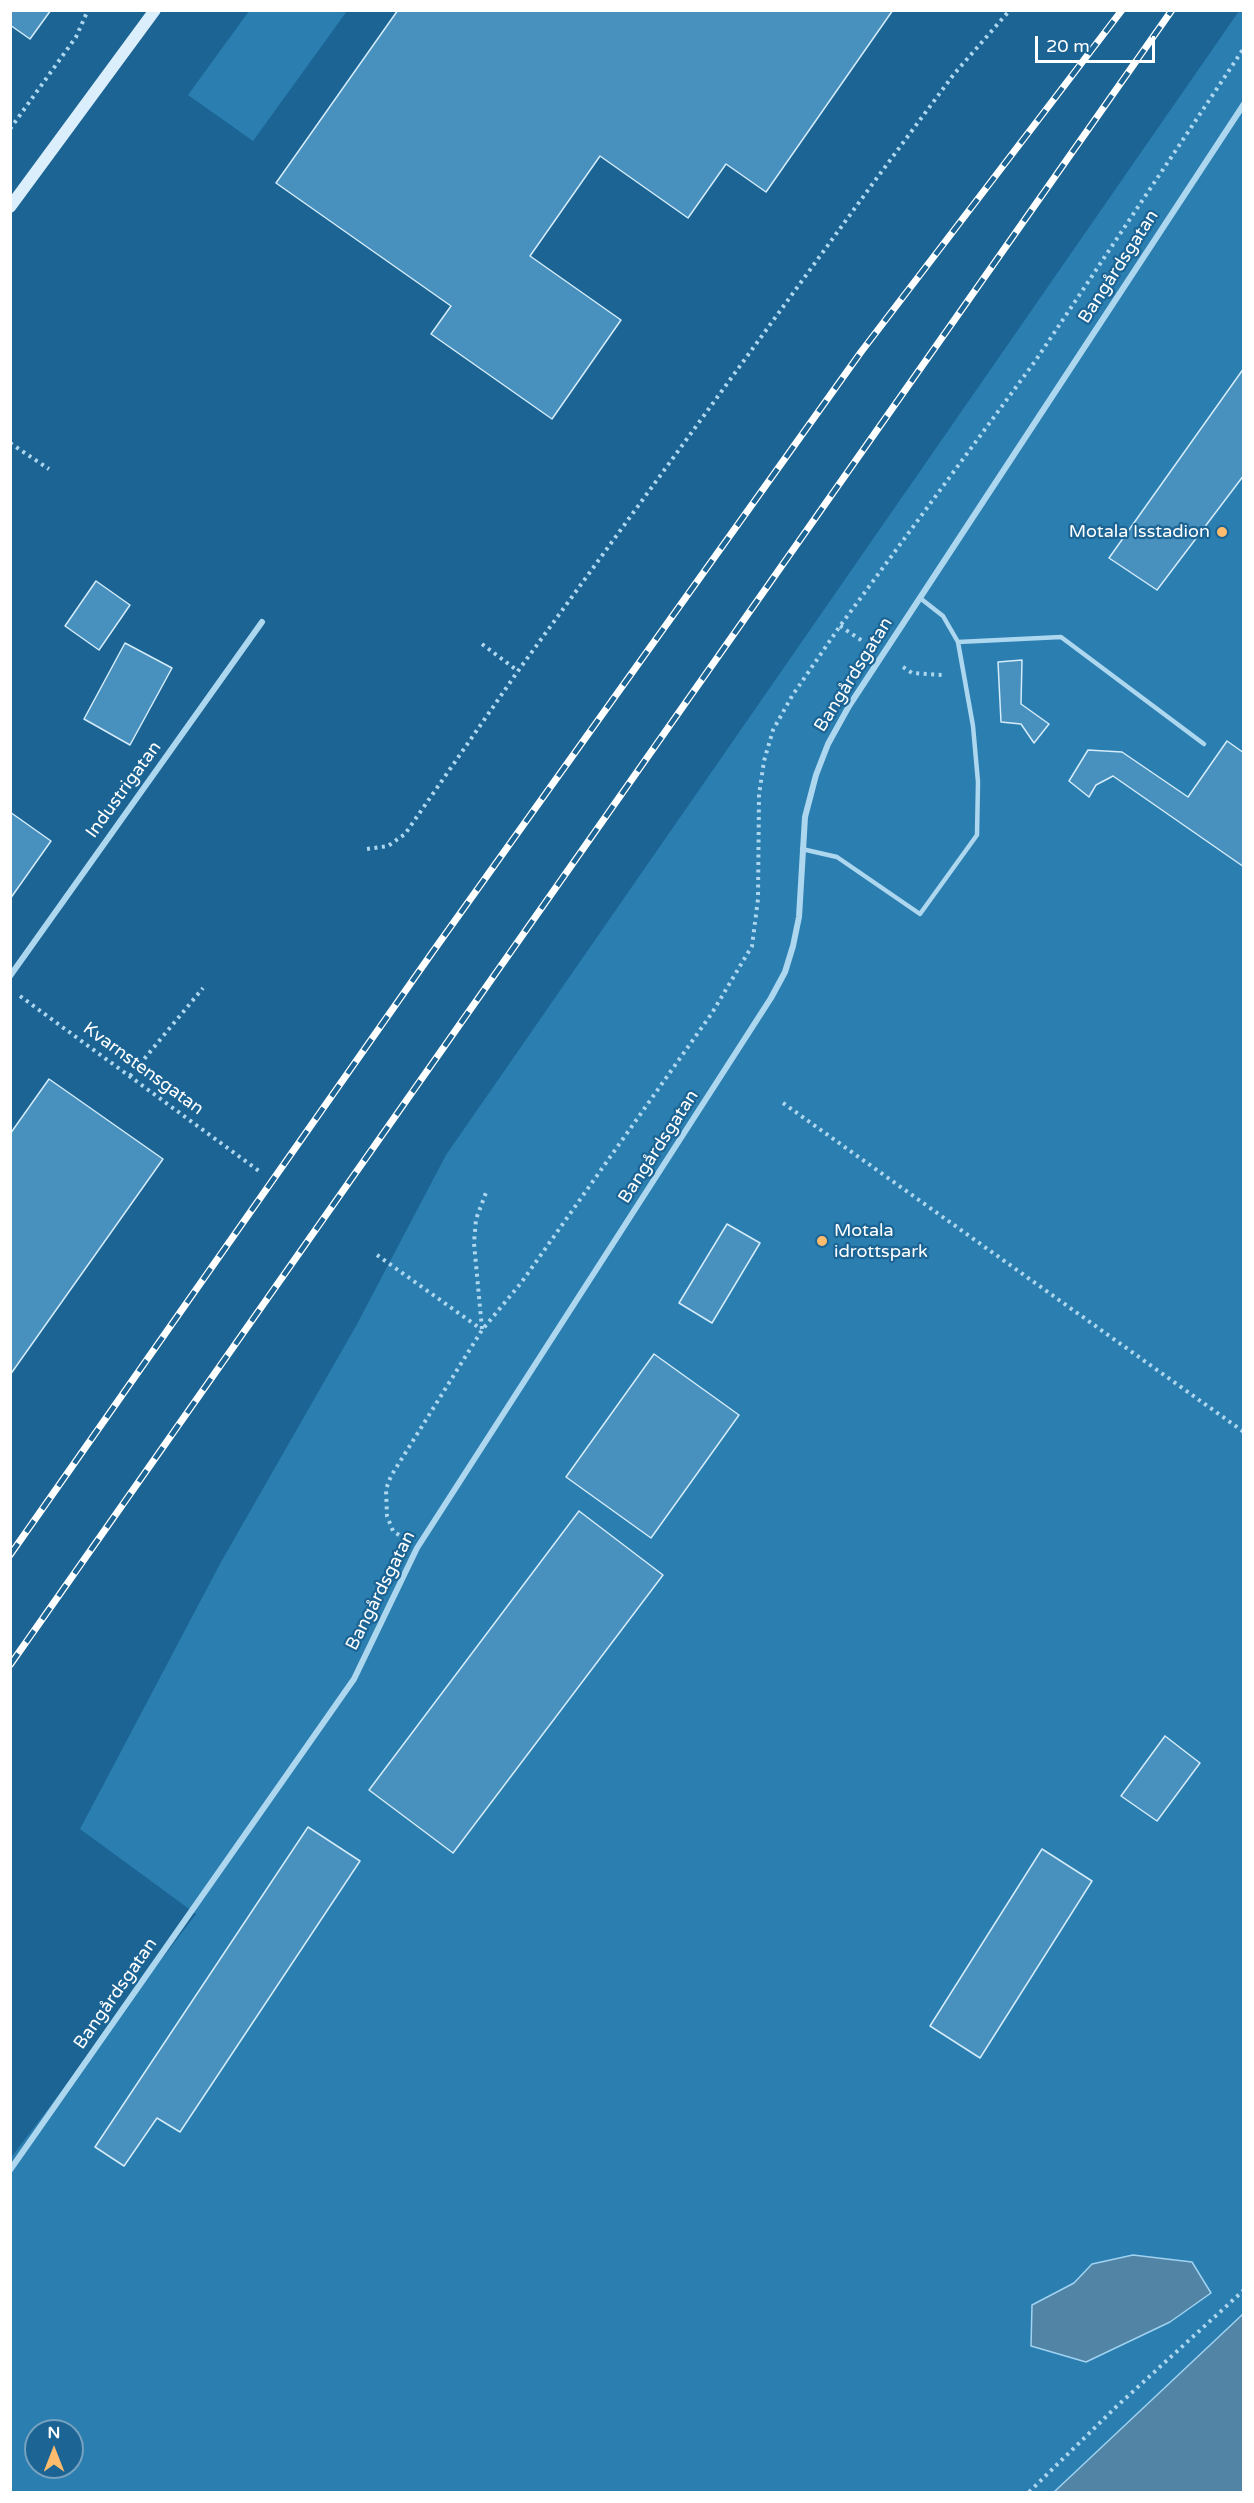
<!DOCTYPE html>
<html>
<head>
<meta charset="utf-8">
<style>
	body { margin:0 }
	#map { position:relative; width:1254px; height:2503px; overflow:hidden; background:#1b6494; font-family:"Varela Round",sans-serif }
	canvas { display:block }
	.frame { position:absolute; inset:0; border:12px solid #fff; pointer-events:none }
	.north { position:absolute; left:24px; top:2419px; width:60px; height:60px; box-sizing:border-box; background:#1b6494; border:2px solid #76a2bf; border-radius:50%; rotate:0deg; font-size:16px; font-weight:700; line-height:24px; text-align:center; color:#fff }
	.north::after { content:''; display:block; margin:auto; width:21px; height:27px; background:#ffbc6c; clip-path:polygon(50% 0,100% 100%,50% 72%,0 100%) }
	.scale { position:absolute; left:1035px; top:36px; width:120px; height:27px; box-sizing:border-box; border:3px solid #fff; border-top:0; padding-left:8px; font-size:18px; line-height:21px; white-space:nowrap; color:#fff; -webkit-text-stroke:4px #1b6494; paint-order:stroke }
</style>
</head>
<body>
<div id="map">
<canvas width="1254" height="2503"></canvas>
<div class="frame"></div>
<div class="north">N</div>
<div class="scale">20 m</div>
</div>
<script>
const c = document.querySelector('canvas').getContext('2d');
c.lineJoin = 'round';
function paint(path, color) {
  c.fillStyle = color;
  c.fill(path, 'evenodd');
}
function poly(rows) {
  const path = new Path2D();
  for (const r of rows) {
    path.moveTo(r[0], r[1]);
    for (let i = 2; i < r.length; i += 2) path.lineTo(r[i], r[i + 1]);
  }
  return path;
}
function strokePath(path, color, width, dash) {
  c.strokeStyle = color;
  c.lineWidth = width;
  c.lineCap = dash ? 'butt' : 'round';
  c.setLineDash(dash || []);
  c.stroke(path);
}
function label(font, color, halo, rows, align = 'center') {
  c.font = font + ' "Varela Round",sans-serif';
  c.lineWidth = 4.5;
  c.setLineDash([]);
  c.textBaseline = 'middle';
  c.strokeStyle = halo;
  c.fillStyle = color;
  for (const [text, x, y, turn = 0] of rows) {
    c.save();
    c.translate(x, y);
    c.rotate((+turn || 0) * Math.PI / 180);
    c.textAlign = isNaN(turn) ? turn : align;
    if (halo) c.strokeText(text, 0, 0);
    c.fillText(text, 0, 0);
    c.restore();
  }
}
const green = poly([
	[249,11,347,11,253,141,188,95],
	[1239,11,1243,11,1243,2314,1054,2492,11,2492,10,2159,196,1914,80,1829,221,1562,356,1326,446,1155],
	[36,2431,72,2431,72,2467,36,2467]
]);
const water = poly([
	[1133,2255,1192,2262,1211,2293,1170,2322,1086,2362,1031,2346,1032,2305,1074,2283,1092,2264,1133,2255],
	[1243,2314,1243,2492,1054,2492,1243,2314]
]);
const building = poly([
	[10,10,51,10,30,39,10,25,10,10],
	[398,10,893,10,766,192,726,164,688,218,600,156,530,256,621,320,552,419,431,334,451,306,276,183,398,10],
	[1244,368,1244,475,1157,590,1109,558,1244,368],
	[96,581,130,605,99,650,65,626,96,581],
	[125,643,172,668,130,745,84,719,125,643],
	[1022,660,1021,704,1049,724,1034,743,1021,724,1001,722,998,662,1022,660],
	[1227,741,1244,753,1244,867,1113,776,1096,785,1089,797,1069,781,1088,750,1122,752,1188,797,1227,741],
	[10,812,51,841,10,899,10,812],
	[49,1079,163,1159,10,1375,10,1134,49,1079],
	[727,1224,760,1243,712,1323,679,1303,727,1224],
	[654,1354,739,1415,651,1538,566,1477,654,1354],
	[579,1511,663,1575,453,1853,369,1790,579,1511],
	[1165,1736,1200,1763,1157,1821,1121,1796,1165,1736],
	[308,1827,360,1861,180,2132,157,2118,124,2166,95,2147,308,1827],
	[1042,1849,1092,1881,980,2058,930,2026,1042,1849]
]);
const path = poly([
	[10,129,76,37,88,10],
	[10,443,49,469],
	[840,626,864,642],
	[482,644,518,671],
	[903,667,912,673,942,675],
	[367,849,388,846,405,834,518,671,871,186,954,74,1010,10],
	[20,996,259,1171],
	[130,1076,203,988],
	[783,1103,1244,1432],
	[377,1255,481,1329],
	[482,1329,474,1243,476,1219,487,1190],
	[399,1535,393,1531,387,1516,386,1489,391,1476,482,1330,521,1283,712,1013,752,946,758,899,759,795,764,761,773,730,792,696,840,626,1036,360,1244,48],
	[1029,2492,1116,2407,1244,2290]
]);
const lane = poly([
	[958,642,1061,637,1204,744],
	[802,849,837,857,920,914,977,835,978,782,973,726,958,642,943,616,920,598]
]);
const street = poly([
	[10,976,262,622],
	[10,2170,354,1679,417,1548,771,998,785,972,793,946,799,917,805,817,816,775,828,744,849,706,1244,104]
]);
const secondary = poly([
	[10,207,155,10]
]);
const rail = poly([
	[10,1555,434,950,861,352,1122,10],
	[10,1665,1172,10]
]);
const markers = [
	[1222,532,6,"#ffbc6c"],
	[822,1241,6,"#ffbc6c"]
];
const streetNames = [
	["Bangårdsgatan",1119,267,-57],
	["Bangårdsgatan",854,675,-58],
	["Industrigatan",124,790,-54],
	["Kvarnstensgatan",143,1069,36],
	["Bangårdsgatan",659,1147,-57],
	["Bangårdsgatan",381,1591,-63],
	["Bangårdsgatan",116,1994,-55]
];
const poiNames = [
	["Motala Isstadion",1210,532],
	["Motala",834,1231,"left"],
	["idrottspark",834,1252,"left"]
];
paint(green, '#2b7eb0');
paint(water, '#5284a5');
strokePath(water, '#a0d3f1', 1.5);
paint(building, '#4890bd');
strokePath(building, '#d4ecfb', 1.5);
strokePath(path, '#add6ef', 4, [3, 4.5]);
strokePath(lane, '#add6ef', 4.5);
strokePath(street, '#add6ef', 6);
strokePath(secondary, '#dbeefb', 12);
strokePath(rail, '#fff', 7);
strokePath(rail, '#1b6494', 4.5, [14]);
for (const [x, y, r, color] of markers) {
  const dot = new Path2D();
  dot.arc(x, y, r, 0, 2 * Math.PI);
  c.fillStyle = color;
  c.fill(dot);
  strokePath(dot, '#1b6494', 2);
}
label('18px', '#fff', '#1b6494', streetNames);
label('18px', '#fff', '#1b6494', poiNames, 'right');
</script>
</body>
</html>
